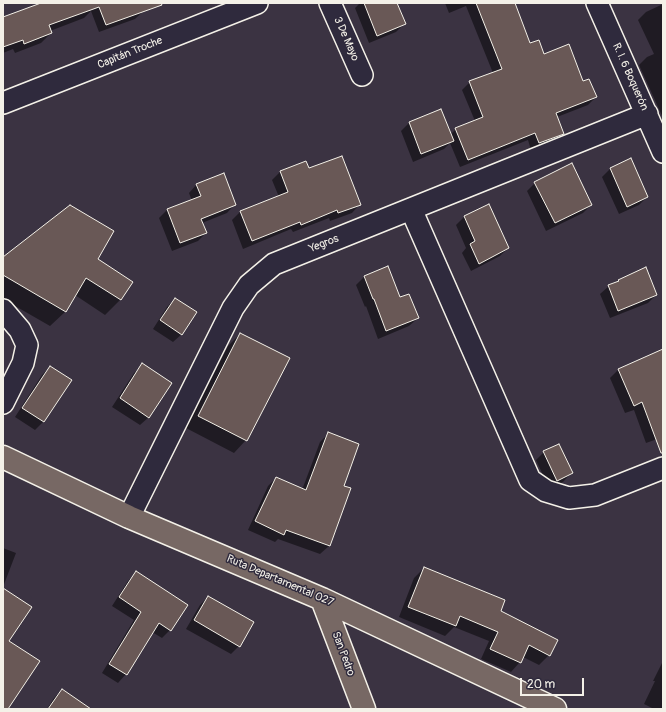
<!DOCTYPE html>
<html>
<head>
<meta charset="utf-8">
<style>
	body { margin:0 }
	#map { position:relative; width:666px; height:712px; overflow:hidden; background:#3b3342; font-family:Pangolin,sans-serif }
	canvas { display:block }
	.frame { position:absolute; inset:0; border:4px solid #f4f1e8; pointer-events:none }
	.scale { position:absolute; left:520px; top:678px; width:64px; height:18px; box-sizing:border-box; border:2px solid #f4f1e8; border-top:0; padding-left:5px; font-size:12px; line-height:14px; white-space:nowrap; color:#f4f1e8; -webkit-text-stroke:3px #2f2a3d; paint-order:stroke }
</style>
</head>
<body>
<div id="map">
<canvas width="666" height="712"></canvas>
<div class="frame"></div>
<div class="scale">20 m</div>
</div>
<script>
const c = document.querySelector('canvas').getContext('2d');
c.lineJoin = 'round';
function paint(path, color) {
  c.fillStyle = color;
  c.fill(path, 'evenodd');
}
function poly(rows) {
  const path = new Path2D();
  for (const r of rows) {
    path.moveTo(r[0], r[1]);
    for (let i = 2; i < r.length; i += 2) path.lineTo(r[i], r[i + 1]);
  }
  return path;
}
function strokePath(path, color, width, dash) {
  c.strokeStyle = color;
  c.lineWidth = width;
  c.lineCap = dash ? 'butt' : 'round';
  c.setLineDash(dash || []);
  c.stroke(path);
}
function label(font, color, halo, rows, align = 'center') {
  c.font = font + ' Pangolin,sans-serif';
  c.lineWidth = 3;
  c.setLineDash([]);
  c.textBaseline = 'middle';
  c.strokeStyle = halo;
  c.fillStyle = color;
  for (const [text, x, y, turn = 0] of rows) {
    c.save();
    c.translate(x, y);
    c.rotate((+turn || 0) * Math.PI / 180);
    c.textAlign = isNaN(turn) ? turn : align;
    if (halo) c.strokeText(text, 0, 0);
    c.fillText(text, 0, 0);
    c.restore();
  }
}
const shadow = poly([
	[41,3,152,3,135,19,99,32,91,11,84,18,50,31,51,33,41,43,15,53,13,49,3,53,3,17,41,4],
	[360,3,396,3,404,24,396,32,369,43,355,8],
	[445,3,514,3,530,44,543,55,583,82,596,97,588,105,557,117,563,133,555,141,531,150,528,140,460,167,450,143,444,149,413,162,401,131,409,123,450,135,456,129,475,121,462,90,470,82,493,73,466,6,449,13],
	[663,4,663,118,639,65,647,57,654,54,638,20,646,12],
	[630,159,647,197,639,205,619,214,602,177,610,169],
	[308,170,360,204,352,213,330,221,329,218,293,232,291,229,243,249,232,220,240,212,279,197,272,180,280,172],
	[535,183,591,205,583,213,546,231,527,191],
	[197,184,235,204,227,213,202,223,206,233,198,241,172,251,159,218,167,210,192,201,189,193],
	[488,205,508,248,500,256,471,271,462,253,466,248,456,225,464,217],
	[3,258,96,259,132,282,120,300,105,315,75,295,65,312,50,326,3,299],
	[364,277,399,298,418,318,409,326,378,339,366,306,365,307,356,285],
	[619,281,656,295,648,303,610,318,600,294,609,286,617,283],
	[175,299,182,334,173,342,153,329,167,307],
	[240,334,246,440,234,453,186,428,228,346],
	[663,349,663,437,646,443,634,410,625,413,610,378,618,370,652,355,654,353],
	[143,365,149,417,140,425,112,407,134,373],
	[50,367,70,380,43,422,35,430,15,417,42,375],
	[328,434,343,486,349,488,329,546,320,554,278,539,275,542,248,530,268,486,276,478,302,490,320,442],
	[544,452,571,473,563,482,549,488,536,460],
	[3,548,16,553,3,587],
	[424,568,500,611,549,655,539,665,523,657,520,662,511,672,481,659,489,641,454,627,445,636,399,617,414,578],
	[136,572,170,630,162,638,152,632,126,674,118,683,102,673,134,620,112,606,128,581],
	[208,597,239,646,231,654,186,629,200,605],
	[663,661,663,709,654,709,644,704,655,681,653,681],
	[62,690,78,709,47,709,54,698]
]);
const building = poly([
	[41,3,161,3,162,5,106,25,99,7,49,25,52,33,24,44,23,40,3,47,3,17,41,3],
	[364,3,397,3,406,24,377,36,364,3],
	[476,3,515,3,530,43,539,40,544,54,569,44,583,81,589,79,597,97,556,113,564,134,539,143,535,133,468,160,455,128,483,117,469,81,502,69,476,3],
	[441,109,454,141,421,154,409,122,441,109],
	[342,156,361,205,338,213,337,210,301,225,300,222,252,241,240,211,288,192,280,171,306,161,309,168,342,156],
	[631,158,648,197,627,207,610,168,631,158],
	[572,163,592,205,555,223,534,182,572,163],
	[224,173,236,205,201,219,207,233,180,243,167,209,201,196,196,184,224,173],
	[489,204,509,248,479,264,470,244,475,241,464,216,489,204],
	[70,205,114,231,98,259,133,282,121,300,86,278,66,312,3,275,3,257,70,205],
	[388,266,400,297,409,294,419,318,386,331,374,299,373,299,364,276,388,266],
	[646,267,657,295,618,311,608,285,619,281,618,280,646,267],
	[175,298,197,312,182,335,160,320,175,298],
	[240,333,290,358,247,441,198,416,240,333],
	[663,349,663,453,661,453,642,402,634,406,618,369,663,349],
	[142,363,172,383,149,418,120,398,142,363],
	[50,366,72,380,44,422,22,408,50,366],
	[328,432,359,444,344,486,351,488,330,546,286,530,284,535,255,521,276,477,306,490,328,432],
	[559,444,573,473,557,481,543,451,559,444],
	[424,567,505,600,501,611,558,640,550,656,529,645,521,663,490,649,498,632,460,616,456,626,408,607,424,567],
	[136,571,188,605,171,631,159,623,127,675,109,664,141,612,119,597,136,571],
	[3,588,32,607,9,641,40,661,8,709,3,709,3,588],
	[208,596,254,622,240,647,194,620,208,596],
	[62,689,91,709,48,709,62,689]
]);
const minor = poly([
	[330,3,362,75],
	[597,3,663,152],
	[3,103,257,3],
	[411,209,530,480,546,491,569,498,595,495,663,468],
	[3,310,20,330,27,345,23,363,3,403],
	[129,517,233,308,249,285,274,264,647,114]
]);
const major = poly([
	[3,457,129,517,322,599,555,709],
	[322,599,364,709]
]);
const streetNames = [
	["3 De Mayo",346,39,66],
	["Capitán Troche",130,53,-22],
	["R. I. 6 Boquerón",630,77,66],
	["Yegros",324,244,-22],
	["Ruta Departamental 027",280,581,23],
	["San Pedro",343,654,69]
];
paint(shadow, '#0007');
paint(building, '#695856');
strokePath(building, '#f4f1e8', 1);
strokePath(minor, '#f4f1e8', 24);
strokePath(major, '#f4f1e8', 25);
strokePath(minor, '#2f2a3d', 21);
strokePath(major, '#776864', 22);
label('11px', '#f4f1e8', '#2f2a3d', streetNames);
</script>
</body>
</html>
